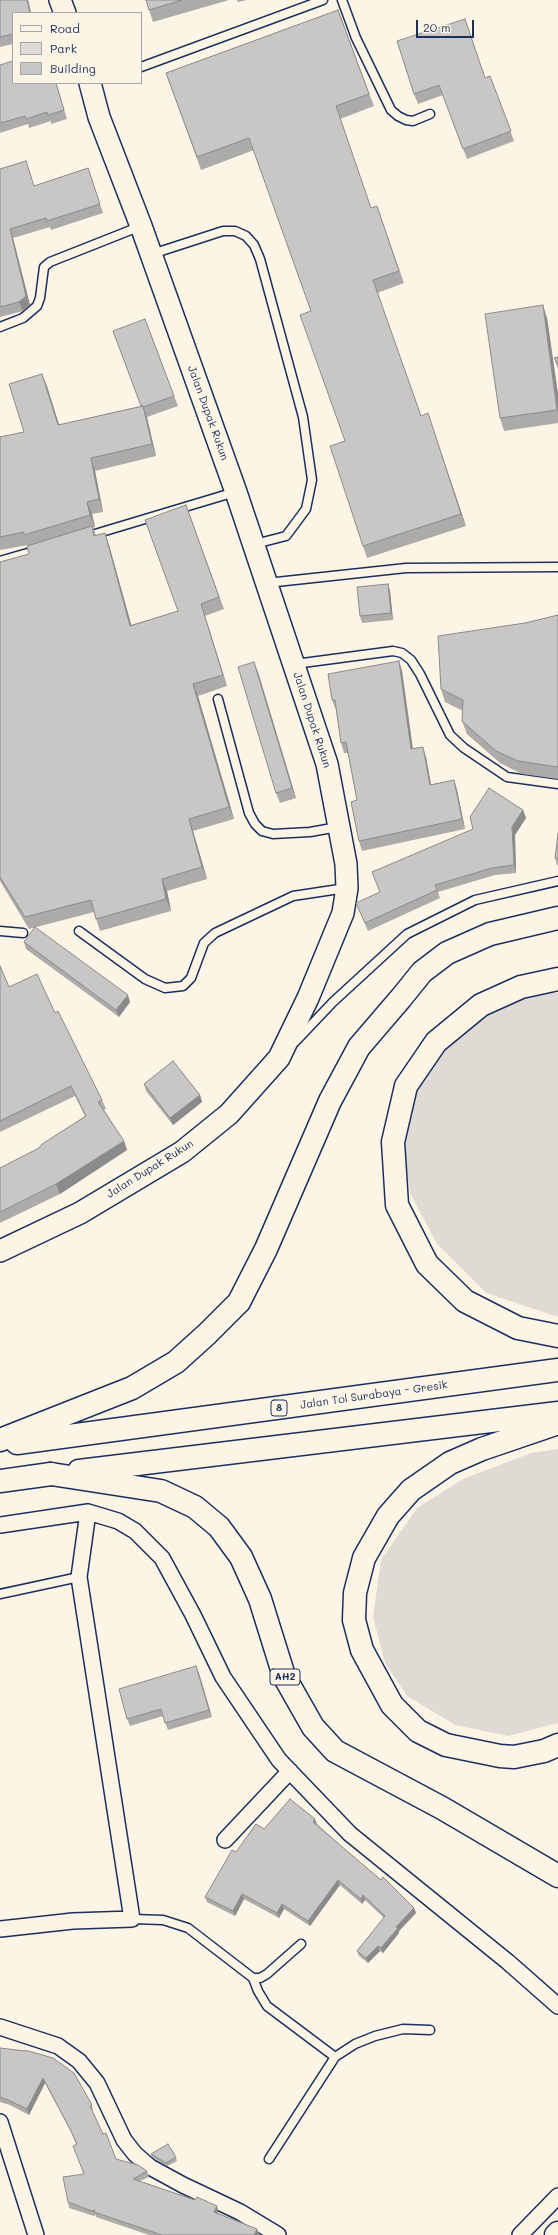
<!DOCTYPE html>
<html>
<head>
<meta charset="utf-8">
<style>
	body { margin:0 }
	#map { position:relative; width:558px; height:2235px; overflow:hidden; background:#fcf5e5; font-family:Mali,sans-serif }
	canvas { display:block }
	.legend { position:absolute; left:12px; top:12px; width:130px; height:72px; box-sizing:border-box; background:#fcf5e5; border:1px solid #a2a6af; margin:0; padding:5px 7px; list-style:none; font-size:12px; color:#1b2f5e }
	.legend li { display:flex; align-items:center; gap:8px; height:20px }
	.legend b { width:20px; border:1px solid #a2a6af }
	.scale { position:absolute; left:416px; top:20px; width:58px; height:18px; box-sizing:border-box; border:2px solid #1b2f5e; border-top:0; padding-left:5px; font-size:12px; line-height:14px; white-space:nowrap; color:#1b2f5e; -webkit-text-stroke:3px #fcf5e5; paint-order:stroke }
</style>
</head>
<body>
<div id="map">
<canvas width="558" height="2235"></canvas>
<ul class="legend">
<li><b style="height:5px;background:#fcf5e5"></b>Road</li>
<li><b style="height:11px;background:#dfdbd4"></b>Park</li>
<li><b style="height:11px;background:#c8c7c6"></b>Building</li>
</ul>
<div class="scale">20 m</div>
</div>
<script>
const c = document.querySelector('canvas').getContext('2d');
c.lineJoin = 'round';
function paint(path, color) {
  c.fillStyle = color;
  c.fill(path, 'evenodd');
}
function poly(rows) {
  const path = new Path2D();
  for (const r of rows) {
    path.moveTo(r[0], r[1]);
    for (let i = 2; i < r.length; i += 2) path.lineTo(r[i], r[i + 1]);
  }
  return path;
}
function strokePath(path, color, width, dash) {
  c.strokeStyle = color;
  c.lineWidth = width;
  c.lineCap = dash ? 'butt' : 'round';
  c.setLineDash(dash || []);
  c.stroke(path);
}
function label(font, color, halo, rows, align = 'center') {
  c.font = font + ' Mali,sans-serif';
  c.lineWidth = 4;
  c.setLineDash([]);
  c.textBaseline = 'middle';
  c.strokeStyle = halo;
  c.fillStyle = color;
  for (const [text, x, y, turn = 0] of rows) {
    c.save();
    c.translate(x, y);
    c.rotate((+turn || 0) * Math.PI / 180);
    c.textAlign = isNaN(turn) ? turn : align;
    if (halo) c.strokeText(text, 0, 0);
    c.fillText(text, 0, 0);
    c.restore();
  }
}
const green = poly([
	[536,993,558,993,558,1317,486,1293,437,1244,410,1193,403,1142,413,1087,443,1048,488,1011],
	[558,1449,558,1723,508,1736,455,1725,407,1696,385,1663,373,1617,381,1560,417,1508,463,1479,531,1453]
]);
const service = poly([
	[342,0,356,38,391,110,398,116,406,120,413,121,430,114],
	[141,67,323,0],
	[152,254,223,231,235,231,246,236,254,245,260,259,303,417,312,480,306,509,286,536,255,544],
	[0,327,23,318,37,306,40,298,44,267,50,262,141,226],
	[85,537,235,492],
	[0,561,38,550],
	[267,583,406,568,558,567],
	[295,664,393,651,402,653,411,660,420,674,450,735,464,748,507,777,558,784],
	[218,699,249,813,255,824,262,831,273,834,310,832,338,827],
	[0,931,23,933],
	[79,931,145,979,165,988,183,986,191,978,204,943,215,933,293,896,346,888],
	[295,1042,333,1002,407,934,475,900,558,881],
	[0,1594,79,1577],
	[132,1919,163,1920,188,1928,253,1978,260,1978,267,1974,301,1944],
	[253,1978,258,1991,267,2006,335,2057],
	[269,2159,335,2057,355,2044,375,2036,403,2029,430,2030]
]);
const minor = poly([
	[0,1525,88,1512,118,1521,135,1531,162,1558,193,1615,223,1677,279,1760,350,1834,508,1962,558,2006],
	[225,1840,290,1771],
	[0,1929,73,1921,132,1919,79,1577,88,1512],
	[0,2027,58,2046,79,2061,97,2083,124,2140,135,2154,150,2167,183,2185,240,2212,278,2235],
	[0,2122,36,2235],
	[520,2235,558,2196]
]);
const secondary = poly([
	[60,0,65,13],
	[0,1251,80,1213,182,1152,229,1114,279,1058,308,998,343,913,347,888,346,864,327,764,236,492,141,226,99,117,90,83]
]);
const primary = poly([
	[0,1481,51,1474]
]);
const motorway = poly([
	[558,979,521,987,481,1005,436,1042,406,1086,393,1142,397,1205,427,1264,465,1301,518,1328,558,1336],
	[558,1423,482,1449,450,1463,411,1490,388,1516,364,1558,355,1593,354,1620,362,1650,392,1705,418,1731,446,1745,500,1756,514,1757,544,1751,558,1745],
	[0,1440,132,1388,176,1362,207,1334,239,1302,266,1249,330,1101,359,1047,401,998,422,972,447,953,490,934,558,918],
	[17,1443,558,1370],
	[79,1471,558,1413],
	[51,1474,161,1491,195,1507,219,1527,241,1557,260,1599,284,1676,313,1727,335,1751,442,1808,558,1876],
	[556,2235,558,2233]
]);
const wall = poly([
	[0,0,28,0,31,13,13,13,13,44,0,47],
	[146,0,229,0,153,22],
	[237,0,247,0,238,2],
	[338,10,374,106,340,119,371,208,377,206,404,283,377,293,421,416,432,426,466,526,367,558,363,546,345,441,311,311,254,150,201,170,166,73],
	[465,19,485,78,490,76,514,141,467,159,443,95,418,104,414,94],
	[0,65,56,83,67,119,51,124,51,121,29,128,28,124,0,133],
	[26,161,34,186,88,168,103,213,51,230,50,227,13,238,30,305,23,311,0,317,0,169],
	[547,318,558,394,558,423,504,431,500,418],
	[145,319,178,406,147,417,156,456,95,471,103,512,92,514,95,527,93,528,96,535,105,533,109,545,131,625,178,611,186,505,224,609,205,616,227,686,198,696,234,819,193,831,207,879,167,891,171,911,100,931,94,912,29,929,0,881,0,562,29,554,28,545,0,550,0,437,24,432,42,374,59,425,141,406],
	[558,357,558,369,554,358],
	[388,584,390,591,393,620,362,623,360,616],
	[558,615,558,779,522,774,500,763,467,734,462,721,463,711,445,702,441,689,525,623],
	[399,661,402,671,413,748,426,757,431,785,454,780,457,790,465,829,362,851,359,841,357,800,348,753,344,753,341,743,336,710,332,700],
	[258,672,296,798,280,803,276,793],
	[523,810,526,818,515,835,516,873,495,875,438,892,440,898,368,931,356,903,380,892,372,872],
	[558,834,558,866,557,865,555,858],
	[24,942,130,1002,119,1017,26,949],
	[0,966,9,987,55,1013,102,1100,106,1109,104,1110,124,1141,127,1150,60,1194,0,1223,0,1168,39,1148,85,1116,75,1096,0,1132],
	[144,1084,200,1095,202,1102,173,1125,146,1091],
	[196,1666,212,1717,168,1730,163,1716,130,1726,127,1719],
	[317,1824,347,1851,414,1908,416,1913,399,1931,399,1933,383,1953,380,1951,368,1963,359,1956,357,1951,384,1918,365,1900,362,1904,340,1885,310,1926,284,1909,279,1918,244,1899,235,1916,207,1902,205,1897,236,1852,264,1829],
	[0,2048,92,2105,93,2110,92,2111,103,2134,116,2159,147,2171,149,2177,140,2181,195,2200,217,2206,218,2212,218,2213,257,2229,258,2235,149,2235,96,2217,96,2215,94,2216,69,2208,68,2202,84,2174,76,2144,72,2134,45,2083,29,2115,10,2105,0,2102],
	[151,2154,176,2157,177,2161,167,2166,152,2157]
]);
const shadedWall = poly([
	[27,0,28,0,31,13,30,13],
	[10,229,13,238,30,305,23,311,19,302],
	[543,305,547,318,558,394,558,412],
	[42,374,47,386,63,437,58,425],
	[143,406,147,418,156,456,152,444],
	[428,413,432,426,466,526,461,514],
	[91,458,95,471,103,512,99,499],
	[87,502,92,514,95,527,90,515],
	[105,533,109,545,135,638,130,626],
	[388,584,390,591,393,620,391,613],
	[201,604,205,616,227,686,223,675],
	[399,661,402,671,414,759,411,749],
	[254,662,258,672,296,798,292,788],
	[193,684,198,696,234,819,229,807],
	[423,747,426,757,433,795,430,785],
	[454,780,457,790,465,829,462,819],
	[523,810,526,818,515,835,516,873,514,865,512,827],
	[189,819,193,831,207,879,202,867],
	[162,879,167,891,171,911,166,899],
	[128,995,130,1002,119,1017,116,1010],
	[200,1095,202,1102,173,1125,170,1118],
	[124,1141,127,1150,60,1194,56,1184],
	[196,1666,199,1673,212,1717,209,1710],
	[315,1819,317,1824,315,1827,313,1822],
	[338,1880,340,1885,310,1926,308,1921],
	[242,1894,244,1899,235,1916,233,1911],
	[363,1895,365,1900,362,1904,361,1899],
	[282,1904,284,1909,279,1918,277,1913],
	[414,1908,416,1913,399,1931,399,1933,383,1953,381,1948,396,1927],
	[378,1946,380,1951,368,1963,366,1958],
	[43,2078,45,2083,29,2115,27,2109],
	[217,2206,218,2212,216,2217,214,2212],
	[257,2229,259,2234,258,2235,254,2235]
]);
const building = poly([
	[0,0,27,0,30,13,13,13,13,34,0,37,0,0],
	[146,0,182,0,149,10,146,0],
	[338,10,369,94,336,106,371,208,377,206,399,271,373,280,421,416,428,413,461,514,363,546,330,446,345,441,300,315,311,311,249,138,197,157,166,73,338,10],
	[465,19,485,78,490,76,511,131,463,149,439,85,414,94,397,41,465,19],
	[13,61,13,83,56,83,64,110,48,115,47,112,26,119,25,116,0,123,0,65,13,61],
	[26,161,34,186,88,168,100,204,47,221,46,218,10,229,26,296,19,302,0,307,0,169,26,161],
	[543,305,557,410,500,418,485,314,543,305],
	[145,319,174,396,143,407,143,406,141,406,113,331,145,319],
	[558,357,558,364,554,358,558,357],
	[42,374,58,425,143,406,152,444,91,458,99,499,87,502,90,515,24,535,24,532,0,537,0,437,24,432,9,384,42,374],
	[186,505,219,597,201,604,223,675,193,684,229,807,189,819,202,867,162,879,166,899,96,919,91,900,25,917,0,877,0,562,29,554,27,546,92,526,94,536,105,533,130,626,178,611,145,520,186,505],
	[388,584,391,613,360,616,357,587,388,584],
	[558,615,558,767,518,761,496,751,462,721,463,700,441,689,438,636,525,623,558,615],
	[399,661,411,749,423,747,430,785,454,780,462,819,359,841,351,802,357,800,346,742,341,743,335,700,332,700,328,674,399,661],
	[254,662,292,788,276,793,238,667,254,662],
	[489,788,523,810,512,827,514,865,492,868,435,885,437,890,365,923,356,903,380,892,372,872,473,829,470,817,489,788],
	[558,834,558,859,555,858,558,834],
	[35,927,128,995,116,1010,24,942,35,927],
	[0,966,9,987,37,974,55,1013,58,1011,102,1100,98,1102,124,1141,56,1184,0,1212,0,1168,39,1148,42,1144,86,1116,71,1086,0,1121,0,966],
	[173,1061,200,1095,170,1118,144,1084,173,1061],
	[196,1666,209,1710,165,1723,161,1709,127,1719,119,1689,196,1666],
	[290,1799,315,1819,313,1822,381,1880,383,1877,414,1908,396,1927,398,1928,381,1948,378,1946,366,1958,357,1951,385,1916,363,1895,361,1899,338,1880,308,1921,282,1904,277,1913,242,1894,233,1911,205,1897,232,1850,236,1852,256,1824,264,1829,290,1799],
	[0,2048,25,2051,25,2050,53,2058,74,2073,92,2105,90,2106,103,2134,106,2133,116,2159,138,2165,147,2171,133,2179,195,2200,197,2197,217,2206,214,2212,257,2229,254,2235,162,2235,94,2212,95,2210,92,2211,68,2202,63,2177,84,2174,73,2146,77,2144,70,2129,43,2078,27,2109,8,2100,0,2097,0,2048],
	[168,2144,176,2157,166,2163,151,2154,168,2144]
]);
const shields = [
	[279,1408,16],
	[285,1677,30]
];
const shieldNames = [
	["8",279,1408],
	["AH2",285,1677]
];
const streetNames = [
	["Jalan Dupak Rukun",208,413,70],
	["Jalan Dupak Rukun",312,720,72],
	["Jalan Dupak Rukun",150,1169,-32],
	["Jalan Tol Surabaya - Gresik",374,1395,-8]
];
paint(green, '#dfdbd4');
strokePath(service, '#1b2f5e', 11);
strokePath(minor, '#1b2f5e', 18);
strokePath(secondary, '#1b2f5e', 24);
strokePath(primary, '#1b2f5e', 25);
strokePath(motorway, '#1b2f5e', 25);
strokePath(service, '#fcf5e5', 8);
strokePath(minor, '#fcf5e5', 15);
strokePath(secondary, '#fcf5e5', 21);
strokePath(primary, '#fcf5e5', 22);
strokePath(motorway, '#fcf5e5', 22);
paint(wall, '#acabaa');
paint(shadedWall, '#8c8b8b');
paint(building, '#c8c7c6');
strokePath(building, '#8c8b8b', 1);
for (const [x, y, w] of shields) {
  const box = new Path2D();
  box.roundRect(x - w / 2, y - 8, w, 16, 3);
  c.fillStyle = '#fcf5e5';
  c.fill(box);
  strokePath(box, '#1b2f5e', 1);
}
label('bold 10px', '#1b2f5e', null, shieldNames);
label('11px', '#1b2f5e', '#fcf5e5', streetNames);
</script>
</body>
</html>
